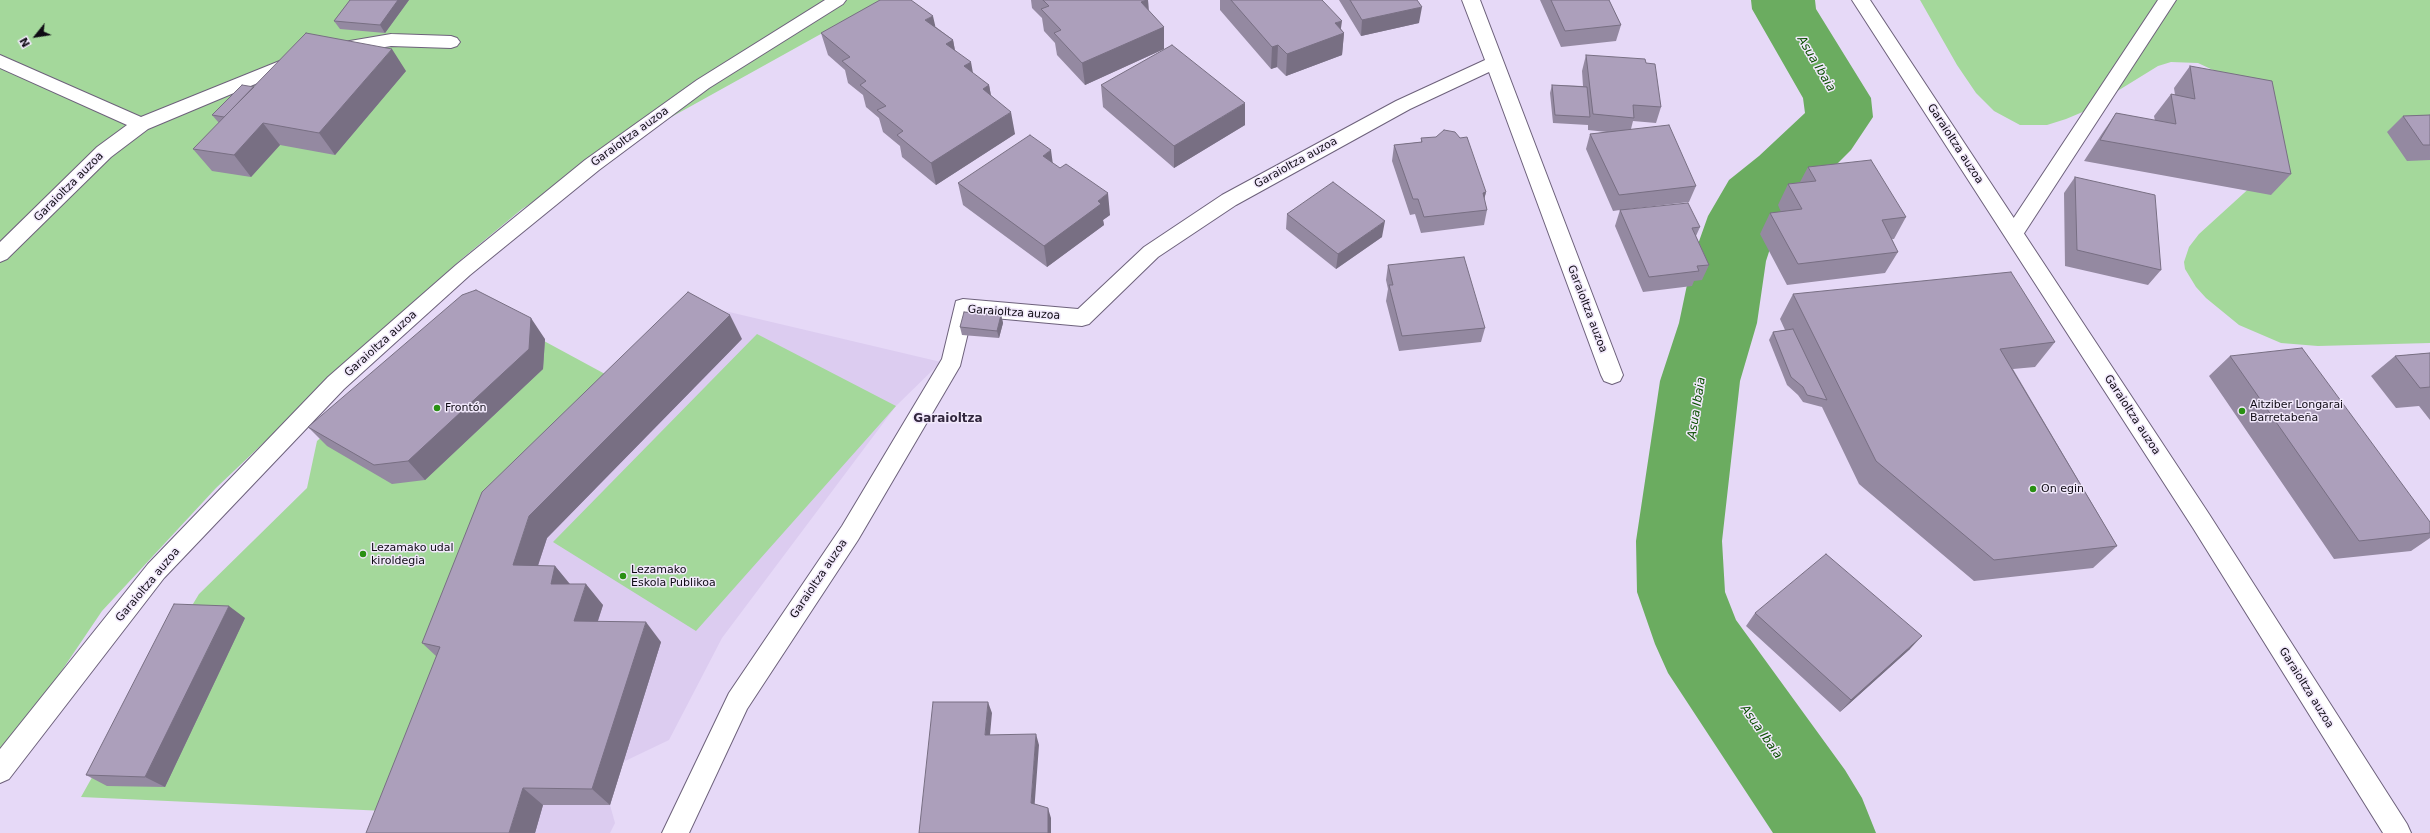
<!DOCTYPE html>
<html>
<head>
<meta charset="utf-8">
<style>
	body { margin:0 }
	#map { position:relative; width:2430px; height:833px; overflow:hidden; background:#e6d9f7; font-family:"DejaVu Sans",sans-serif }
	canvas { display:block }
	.north { position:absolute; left:16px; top:16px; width:40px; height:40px; -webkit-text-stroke:3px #f1e8fb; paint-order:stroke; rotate:240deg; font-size:11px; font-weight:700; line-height:16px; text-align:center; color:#0f0b14 }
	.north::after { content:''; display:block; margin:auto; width:14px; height:18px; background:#0f0b14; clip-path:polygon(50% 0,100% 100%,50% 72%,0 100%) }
</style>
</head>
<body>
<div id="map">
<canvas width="2430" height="833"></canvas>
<div class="north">N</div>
</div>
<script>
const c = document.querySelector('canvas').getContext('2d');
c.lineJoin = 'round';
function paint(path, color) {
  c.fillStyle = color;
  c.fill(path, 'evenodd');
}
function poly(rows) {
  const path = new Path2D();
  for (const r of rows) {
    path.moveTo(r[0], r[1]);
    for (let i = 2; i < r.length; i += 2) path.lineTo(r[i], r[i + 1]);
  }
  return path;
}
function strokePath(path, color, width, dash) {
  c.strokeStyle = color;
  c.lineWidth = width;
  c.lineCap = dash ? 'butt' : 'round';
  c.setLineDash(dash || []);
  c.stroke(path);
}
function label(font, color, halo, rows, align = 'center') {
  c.font = font + ' "DejaVu Sans",sans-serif';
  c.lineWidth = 3;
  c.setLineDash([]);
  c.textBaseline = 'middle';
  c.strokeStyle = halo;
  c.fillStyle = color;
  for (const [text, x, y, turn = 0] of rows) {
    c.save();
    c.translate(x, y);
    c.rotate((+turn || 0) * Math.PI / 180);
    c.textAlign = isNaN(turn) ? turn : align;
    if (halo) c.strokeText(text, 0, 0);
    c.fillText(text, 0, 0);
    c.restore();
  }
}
const built = poly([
	[708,307,941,362,896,406,722,638,669,740,623,762,610,805,615,823,610,833,376,833,444,663]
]);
const green = poly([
	[0,0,882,0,621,145,522,209,464,257,375,337,216,488,102,611,0,762],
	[1920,0,2430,0,2430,343,2318,346,2281,343,2239,325,2206,298,2196,287,2185,269,2184,262,2189,247,2199,234,2266,173,2230,78,2198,63,2171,62,2158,66,2085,111,2066,119,2047,125,2020,125,1994,111,1976,93,1957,65],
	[472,302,629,387,385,811,81,797,141,690,199,594,307,488,317,441],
	[757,334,896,406,696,631,553,542]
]);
const river = poly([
	[1751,0,1815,0,1816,9,1871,98,1873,117,1851,150,1809,192,1781,215,1766,261,1757,323,1740,381,1722,541,1725,592,1736,620,1845,770,1862,798,1876,833,1773,833,1668,673,1655,644,1637,592,1636,541,1660,381,1679,323,1692,261,1708,216,1729,180,1759,156,1805,113,1803,98,1752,9,1751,0]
]);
const lane = poly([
	[391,34,451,36,457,38,460,42,457,46,451,48,391,46,338,55,332,53,329,49,332,45,338,43,391,34],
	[297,54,303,56,306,60,303,64,148,129,111,157,7,259,0,262,0,242,97,147,127,125,0,68,0,55,141,117,297,54]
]);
const street = poly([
	[825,0,846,0,843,4,709,88,599,170,470,275,344,389,164,578,9,779,0,783,0,749,148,564,328,377,456,265,585,160,697,80,825,0],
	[1462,0,1480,0,1623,375,1620,381,1612,384,1604,381,1601,375,1489,72,1410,109,1236,205,1158,257,1089,324,1082,326,972,316,960,366,858,540,747,709,689,833,662,833,729,693,842,526,942,359,956,301,963,299,1078,309,1144,247,1222,195,1396,101,1485,60,1462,0],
	[2158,0,2176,0,2021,238,2014,240,2007,238,2004,233,2007,228,2158,0]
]);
const secondary = poly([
	[1852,0,1870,0,2209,514,2407,824,2411,833,2383,833,2193,528,1852,0]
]);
const wall = poly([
	[350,0,409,0,385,33,340,29,334,21],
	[1031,0,1148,0,1149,11,1164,27,1164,49,1085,85,1057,55,1055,43,1044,31,1042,18,1032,8],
	[1220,0,1322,0,1341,29,1344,33,1342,55,1286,76,1277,67,1271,69,1220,10],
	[1339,0,1417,0,1419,23,1361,36],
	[1540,0,1609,0,1621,25,1616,41,1561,47],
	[936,27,953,40,955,50,973,74,989,85,991,95,1015,134,936,185,902,157,900,146,883,132,879,118,866,107,863,95,848,83,845,70,828,55,821,33],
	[1586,55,1646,63,1661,107,1656,123,1633,121,1631,129,1696,186,1689,202,1629,209,1700,227,1696,236,1709,265,1702,280,1694,281,1692,286,1643,292,1615,226,1620,210,1613,211,1586,149,1590,134,1607,132,1588,130,1588,125,1553,123,1550,93,1552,85,1583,86,1582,71],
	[2190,66,2291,174,2271,195,2084,161,2101,135,2116,113,2155,121,2154,116,2171,94,2175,95,2174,88],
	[406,71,335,155,280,145,251,177,212,171,193,149,219,123,212,115,254,87],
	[1101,85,1245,125,1174,168,1103,107],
	[2430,115,2430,160,2407,161,2387,132,2403,116],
	[1421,138,1486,192,1484,199,1487,210,1484,225,1421,233,1415,214,1410,215,1392,161,1394,145,1421,142],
	[1053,164,1110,215,1103,220,1104,225,1047,267,963,205,958,183],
	[1808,167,1906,217,1894,239,1892,239,1898,252,1885,273,1787,285,1760,234,1770,213,1781,212,1778,205,1788,184,1800,182],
	[2075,177,2161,270,2148,285,2065,266,2064,193],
	[1287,214,1382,237,1336,269,1286,229],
	[1388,265,1485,328,1481,342,1399,351,1386,301,1388,289,1386,280],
	[1793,294,2055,342,2035,367,2013,369,2117,546,2093,568,1974,581,1859,484,1822,407,1803,402,1798,395,1787,385,1769,340,1773,332,1785,330,1780,319],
	[1001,315,1003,323,999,338,962,335,960,327],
	[545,339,543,369,425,480,392,484,327,446,308,427],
	[742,339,547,538,538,566,555,566,570,584,603,605,598,621,661,642,610,805,543,805,535,833,436,656,422,643],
	[2430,353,2430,420,2419,406,2396,408,2371,376,2395,356],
	[2230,356,2430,522,2430,538,2411,551,2334,559,2209,376],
	[1755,613,1910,649,1840,712,1746,626],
	[245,618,165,787,107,786,86,775]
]);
const shadedWall = poly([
	[398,0,409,0,385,33,380,25],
	[1147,0,1148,0,1149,22,1141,2],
	[1422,7,1419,23,1361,36,1362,20],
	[933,16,938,38,925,20],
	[1342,21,1340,35,1344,33,1342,55,1286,76,1287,54,1335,23],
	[1164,27,1164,49,1085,85,1082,63],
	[953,40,957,62,946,44],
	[1278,45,1277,67,1271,69,1272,47],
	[392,49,406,71,335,155,319,133],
	[971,62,975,84,964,66],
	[989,85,993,107,983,89],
	[1245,103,1245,125,1174,168,1174,146],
	[1011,112,1015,134,936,185,931,163],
	[263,123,280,145,251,177,234,155],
	[1051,150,1054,172,1043,156],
	[1486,192,1482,208,1483,193],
	[1108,193,1110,215,1103,220,1104,225,1047,267,1044,246,1098,201],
	[1385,221,1382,237,1336,269,1338,254],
	[730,315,742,339,547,538,531,586,513,565,529,516],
	[1001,315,1003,323,999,338,997,331],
	[531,318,545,339,543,369,425,480,408,461],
	[555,566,572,587,551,584],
	[586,584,603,605,591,641,574,621],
	[229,606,245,618,165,787,145,777],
	[646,622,661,642,610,805,592,789],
	[1922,636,1910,649,1840,712,1851,700],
	[988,702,992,713,989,746,985,735],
	[1036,734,1039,745,1034,813,1031,803],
	[523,788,543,805,535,833,509,833],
	[1048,808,1051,818,1051,833,1048,833]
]);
const building = poly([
	[350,0,398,0,380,25,334,21,350,0],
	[880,0,911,0,933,16,925,20,953,40,946,44,971,62,964,66,989,85,983,89,1011,112,931,163,897,135,903,131,877,110,886,106,860,85,866,81,842,61,850,57,821,33,880,0],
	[1043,0,1147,0,1141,2,1164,27,1082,63,1054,33,1061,30,1041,9,1049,6,1043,0],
	[1231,0,1322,0,1342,21,1335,23,1344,33,1287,54,1278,45,1272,47,1231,0],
	[1350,0,1417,0,1422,7,1362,20,1350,0],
	[1551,0,1609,0,1621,25,1565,31,1551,0],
	[306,33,392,49,319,133,263,123,234,155,193,149,306,33],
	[1172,45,1245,103,1174,146,1101,85,1172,45],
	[1586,55,1645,59,1646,63,1655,64,1661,107,1633,105,1634,118,1593,114,1586,55],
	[2190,66,2272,81,2291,174,2100,140,2116,113,2176,124,2171,94,2195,99,2190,66],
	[242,85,254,87,224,117,212,115,242,85],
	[1552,85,1587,87,1590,117,1555,115,1552,85],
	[2430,115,2430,145,2423,145,2403,116,2430,115],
	[1669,125,1696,186,1619,195,1590,134,1669,125],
	[1444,130,1455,132,1460,138,1467,137,1486,192,1483,193,1487,210,1424,217,1418,199,1413,199,1394,145,1422,142,1421,138,1436,137,1444,130],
	[1030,135,1051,150,1043,156,1060,168,1066,164,1108,193,1098,201,1101,204,1044,246,958,183,1030,135],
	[1871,160,1906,217,1882,220,1898,252,1798,264,1770,213,1802,209,1788,184,1816,181,1808,167,1871,160],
	[2075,177,2155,195,2161,270,2077,250,2075,177],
	[1333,182,1385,221,1338,254,1287,214,1333,182],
	[1688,203,1700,227,1692,228,1709,265,1697,266,1699,271,1649,277,1620,210,1688,203],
	[1464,257,1485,328,1402,336,1389,285,1393,285,1388,265,1464,257],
	[2011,272,2055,342,2000,349,2117,546,1994,560,1876,461,1793,294,2011,272],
	[476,290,531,318,529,349,408,461,374,465,308,427,462,295,476,290],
	[688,292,730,315,529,516,513,565,555,566,551,584,586,584,574,621,646,622,592,789,523,788,509,833,366,833,440,647,422,643,482,492,688,292],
	[964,312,1001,315,997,331,960,327,964,312],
	[1793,329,1827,400,1807,395,1803,387,1791,377,1773,332,1793,329],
	[2302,348,2430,522,2430,533,2359,541,2230,356,2302,348],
	[2430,353,2430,387,2420,388,2395,356,2430,353],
	[1826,554,1922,636,1851,700,1755,613,1826,554],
	[174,604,229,606,145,777,86,775,174,604],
	[933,702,988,702,985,735,1036,734,1031,803,1048,808,1048,833,919,833,933,702]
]);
const markers = [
	[437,408,4,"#299013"],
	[2242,411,4,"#299013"],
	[2033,489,4,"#299013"],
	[363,554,4,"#299013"],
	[623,576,4,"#299013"]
];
const streetNames = [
	["Garaioltza auzoa",630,137,-36],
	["Garaioltza auzoa",1955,144,57],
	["Garaioltza auzoa",1296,163,-29],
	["Garaioltza auzoa",69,187,-45],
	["Garaioltza auzoa",1587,309,69],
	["Garaioltza auzoa",1014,313,4],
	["Garaioltza auzoa",381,344,-42],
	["Garaioltza auzoa",2132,415,57],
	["Garaioltza auzoa",819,579,-56],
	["Garaioltza auzoa",148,585,-50],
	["Garaioltza auzoa",2306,688,58]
];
const poiNames = [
	["Aitziber Longarai",2250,405],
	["Barretabeña",2250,418],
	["Frontón",445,408],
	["On egin",2041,489],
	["Lezamako udal",371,548],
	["kiroldegia",371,561],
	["Lezamako",631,570],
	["Eskola Publikoa",631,583]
];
const waterNames = [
	["Asua Ibaia",1816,64,59],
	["Asua Ibaia",1697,408,-81],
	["Asua Ibaia",1761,732,55]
];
const neighbourhoodNames = [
	["Garaioltza",948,419]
];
paint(built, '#dcccf0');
paint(green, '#a4d89b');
paint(river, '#6bac60');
strokePath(lane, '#6d617b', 2);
strokePath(street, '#6d617b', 2);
strokePath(secondary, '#6d617b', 2);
paint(lane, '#fff');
paint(street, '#fff');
paint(secondary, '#fff');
paint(wall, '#9489a1');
paint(shadedWall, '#786f83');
paint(building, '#ac9fbb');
strokePath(building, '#786f83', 1);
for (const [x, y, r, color] of markers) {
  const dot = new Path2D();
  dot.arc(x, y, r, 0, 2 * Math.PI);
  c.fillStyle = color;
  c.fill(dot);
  strokePath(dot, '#f1e8fb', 1.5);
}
label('11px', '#0f0b14', '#f1e8fb', streetNames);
label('11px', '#0f0b14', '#f1e8fb', poiNames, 'left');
label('italic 12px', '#0b5000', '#f1e8fb', waterNames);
label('bold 12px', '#32273e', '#f1e8fb', neighbourhoodNames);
</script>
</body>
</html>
